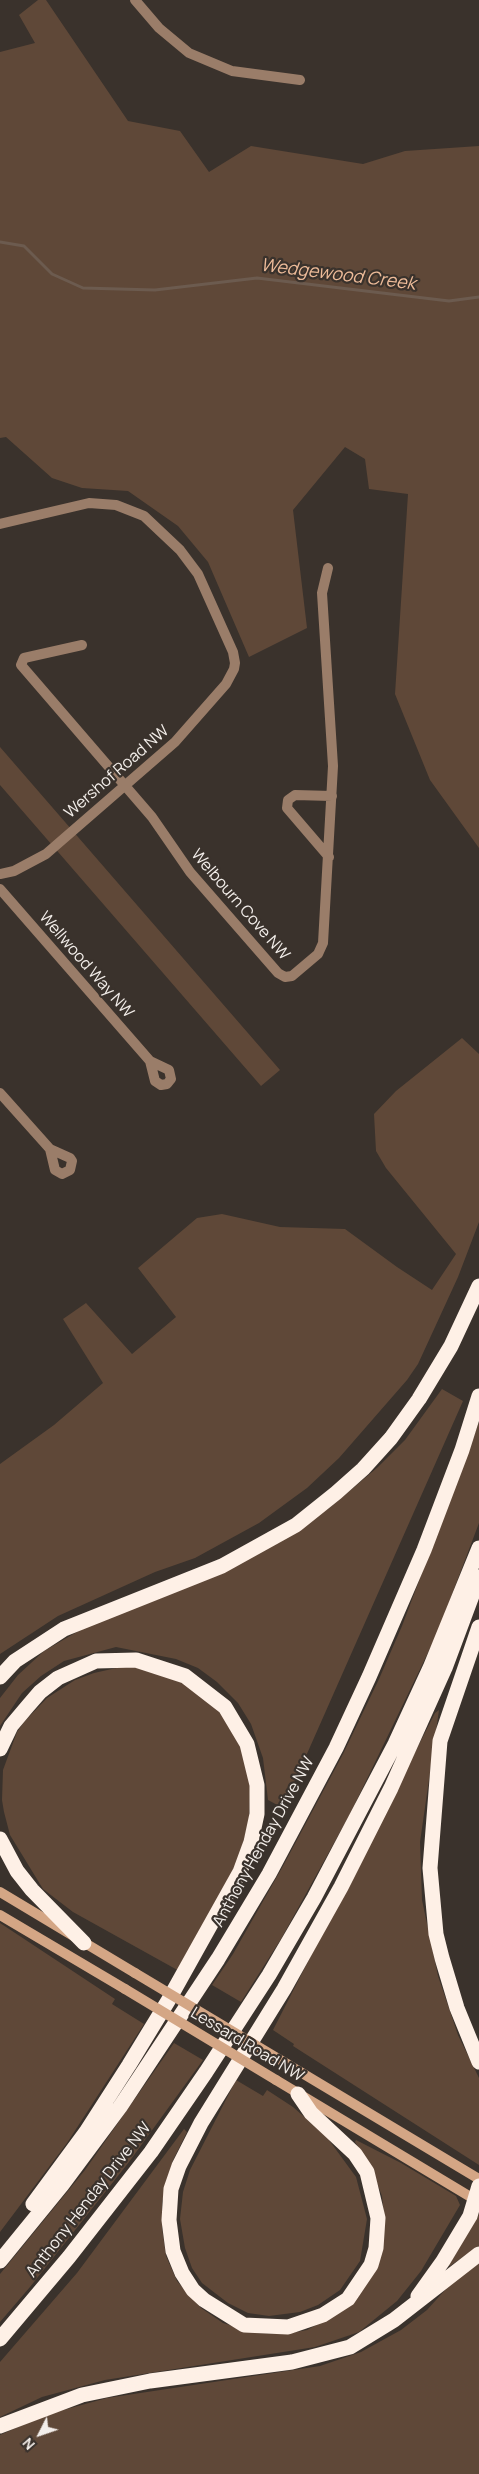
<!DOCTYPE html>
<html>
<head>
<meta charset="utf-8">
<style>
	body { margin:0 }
	#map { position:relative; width:479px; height:2474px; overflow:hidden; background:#3a322c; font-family:Manrope,sans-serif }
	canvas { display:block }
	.north { position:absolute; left:15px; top:2409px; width:50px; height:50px; -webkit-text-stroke:4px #3a322c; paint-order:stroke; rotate:229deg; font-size:14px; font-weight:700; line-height:20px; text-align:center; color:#f3eeea }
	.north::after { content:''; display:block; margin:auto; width:18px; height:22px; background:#f3eeea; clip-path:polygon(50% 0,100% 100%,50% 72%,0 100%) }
</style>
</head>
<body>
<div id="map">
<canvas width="479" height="2474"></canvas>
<div class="north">N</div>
</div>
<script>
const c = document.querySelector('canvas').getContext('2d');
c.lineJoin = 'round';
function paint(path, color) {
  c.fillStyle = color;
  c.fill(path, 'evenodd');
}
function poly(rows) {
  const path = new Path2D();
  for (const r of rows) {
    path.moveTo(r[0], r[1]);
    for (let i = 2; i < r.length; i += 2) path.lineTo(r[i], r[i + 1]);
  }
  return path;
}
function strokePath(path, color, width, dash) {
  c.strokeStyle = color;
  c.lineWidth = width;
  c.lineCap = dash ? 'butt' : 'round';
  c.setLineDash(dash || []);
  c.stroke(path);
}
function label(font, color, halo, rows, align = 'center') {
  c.font = font + ' Manrope,sans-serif';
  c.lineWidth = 4.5;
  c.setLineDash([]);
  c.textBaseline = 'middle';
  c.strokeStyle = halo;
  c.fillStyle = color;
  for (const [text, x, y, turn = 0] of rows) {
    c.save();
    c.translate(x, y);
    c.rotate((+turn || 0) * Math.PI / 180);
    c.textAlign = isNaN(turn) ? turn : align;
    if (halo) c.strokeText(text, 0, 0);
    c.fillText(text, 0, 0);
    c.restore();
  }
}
const green = poly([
	[38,0,46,0,128,121,180,131,209,172,251,146,363,164,405,151,479,146,479,848,430,780,395,694,408,494,369,489,365,459,345,447,293,510,307,628,249,657,208,562,178,526,128,491,82,488,52,478,6,437,0,438,0,52,35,43,19,15],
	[0,747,280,1070,261,1086,0,785],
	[462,1038,479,1054,479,1222,458,1277,418,1364,407,1380,339,1458,307,1488,259,1523,195,1558,155,1572,58,1616,0,1654,0,1464,54,1425,103,1383,63,1319,86,1303,132,1354,176,1317,138,1268,197,1218,222,1214,280,1227,345,1229,397,1267,432,1290,456,1254,386,1168,376,1151,374,1114,396,1091],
	[442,1389,463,1401,283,1808,268,1800,263,1758,251,1724,238,1703,217,1682,198,1668,176,1659,116,1647,64,1661,41,1676,22,1693,0,1726,0,1698,18,1675,44,1651,82,1629,328,1509,378,1467,405,1440],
	[479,1422,479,1523,437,1634,350,1814,281,1939,241,2002,212,1985,233,1954,283,1866,343,1754,379,1679,402,1626],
	[125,1666,139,1667,166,1674,194,1687,220,1712,233,1729,251,1769,249,1820,239,1858,181,1972,73,1912,43,1889,10,1835,4,1812,2,1800,3,1770,17,1732,24,1722,47,1698,75,1680,94,1673],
	[439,1710,420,1842,422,1900,438,1976,458,2035,479,2078,479,2165,293,2046,294,2044,273,2030,435,1713],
	[0,1923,115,1999,112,2004,144,2024,67,2143,0,2232],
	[174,2043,203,2060,129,2162,30,2287,0,2322,0,2274,85,2170],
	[236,2080,263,2096,267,2090,293,2107,326,2136,356,2177,367,2219,360,2261,340,2290,318,2305,300,2312,269,2316,248,2313,228,2303,202,2283,192,2268,185,2248,180,2219,183,2192,190,2170],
	[184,2129,187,2132,173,2160,162,2202,162,2228,166,2256,177,2281,201,2308,223,2323,256,2333,285,2334,307,2330,331,2317,354,2299,385,2226,382,2196,370,2165,355,2142,356,2140,401,2163,456,2196,460,2205,421,2271,397,2301,359,2332,315,2347,105,2380,42,2397,0,2417,0,2362,77,2273],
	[479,2214,479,2246,450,2266,449,2265],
	[479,2258,479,2474,0,2474,0,2435,45,2415,107,2398,320,2366,361,2352,401,2330,427,2310,463,2270]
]);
const stream = poly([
	[0,242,24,246,52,274,83,288,155,290,257,278,449,301,479,297]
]);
const minor = poly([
	[135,0,159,28,189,53,232,71,300,80],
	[0,524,89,503,116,505,144,516,180,550,198,574,233,652,235,663,234,669,226,684,175,742,46,854,14,871,0,874],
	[82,645,24,658,21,665,152,817,190,872,278,973,285,977,292,976,318,954,323,943,333,766,322,593,328,568],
	[329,857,287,808,288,800,295,795,332,796],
	[0,889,150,1061,169,1070,171,1079,167,1084,161,1085,155,1081,150,1061],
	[0,1093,50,1149,70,1158,72,1161,70,1170,62,1174,55,1170,50,1149]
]);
const secondary = poly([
	[0,1892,135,1973],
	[0,1915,125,1989],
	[287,2064,479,2179],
	[276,2080,479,2202]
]);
const motorway = poly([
	[479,1627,440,1741,430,1868,436,1934,442,1958,457,2008,479,2062],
	[0,1677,15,1661,64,1629,222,1566,296,1525,336,1493,363,1469,391,1438,419,1399,451,1346,479,1286],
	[0,1749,11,1726,27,1707,40,1692,58,1678,96,1661,136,1660,185,1676,225,1707,247,1744,257,1785,257,1814,251,1842,240,1872,168,2001,129,2065,86,2132,33,2204],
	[0,1839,17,1871,32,1890,84,1943],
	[298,2094,311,2113,355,2154,367,2172,378,2218,376,2248,371,2265,348,2299,323,2315,288,2327,244,2325,204,2300,193,2290,182,2273,173,2251,169,2220,171,2189,179,2166,201,2123,284,1989,341,1887,391,1788,445,1668,479,1577],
	[0,2261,62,2185,120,2107,218,1959,269,1874,336,1748,369,1677,424,1550,462,1450,479,1396],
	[418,2296,443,2261,470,2216,479,2186],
	[0,2339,69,2257,151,2152,206,2072,269,1975,314,1898,395,1744,430,1668,479,1548],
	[0,2426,82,2395,150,2381,292,2362,350,2347,394,2320,479,2254]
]);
const secondaryBridge = poly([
	[135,1973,287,2064],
	[125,1989,276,2080]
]);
const streetNames = [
	["Wershof Road NW",117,772,-41],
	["Welbourn Cove NW",240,905,49],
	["Wellwood Way NW",86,965,49],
	["Anthony Henday Drive NW",264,1842,-61],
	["Lessard Road NW",247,2045,31],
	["Anthony Henday Drive NW",89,2200,-52]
];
const waterNames = [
	["Wedgewood Creek",338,275,7]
];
paint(green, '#5f4838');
strokePath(stream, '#6c5b4f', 3);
strokePath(minor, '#9a7d69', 10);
strokePath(secondary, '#d4a685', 10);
strokePath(motorway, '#fef0e6', 15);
strokePath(secondaryBridge, '#d4a685', 10);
label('16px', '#f3eeea', '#3a322c', streetNames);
label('italic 18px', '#edbb99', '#3a322c', waterNames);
</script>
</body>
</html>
